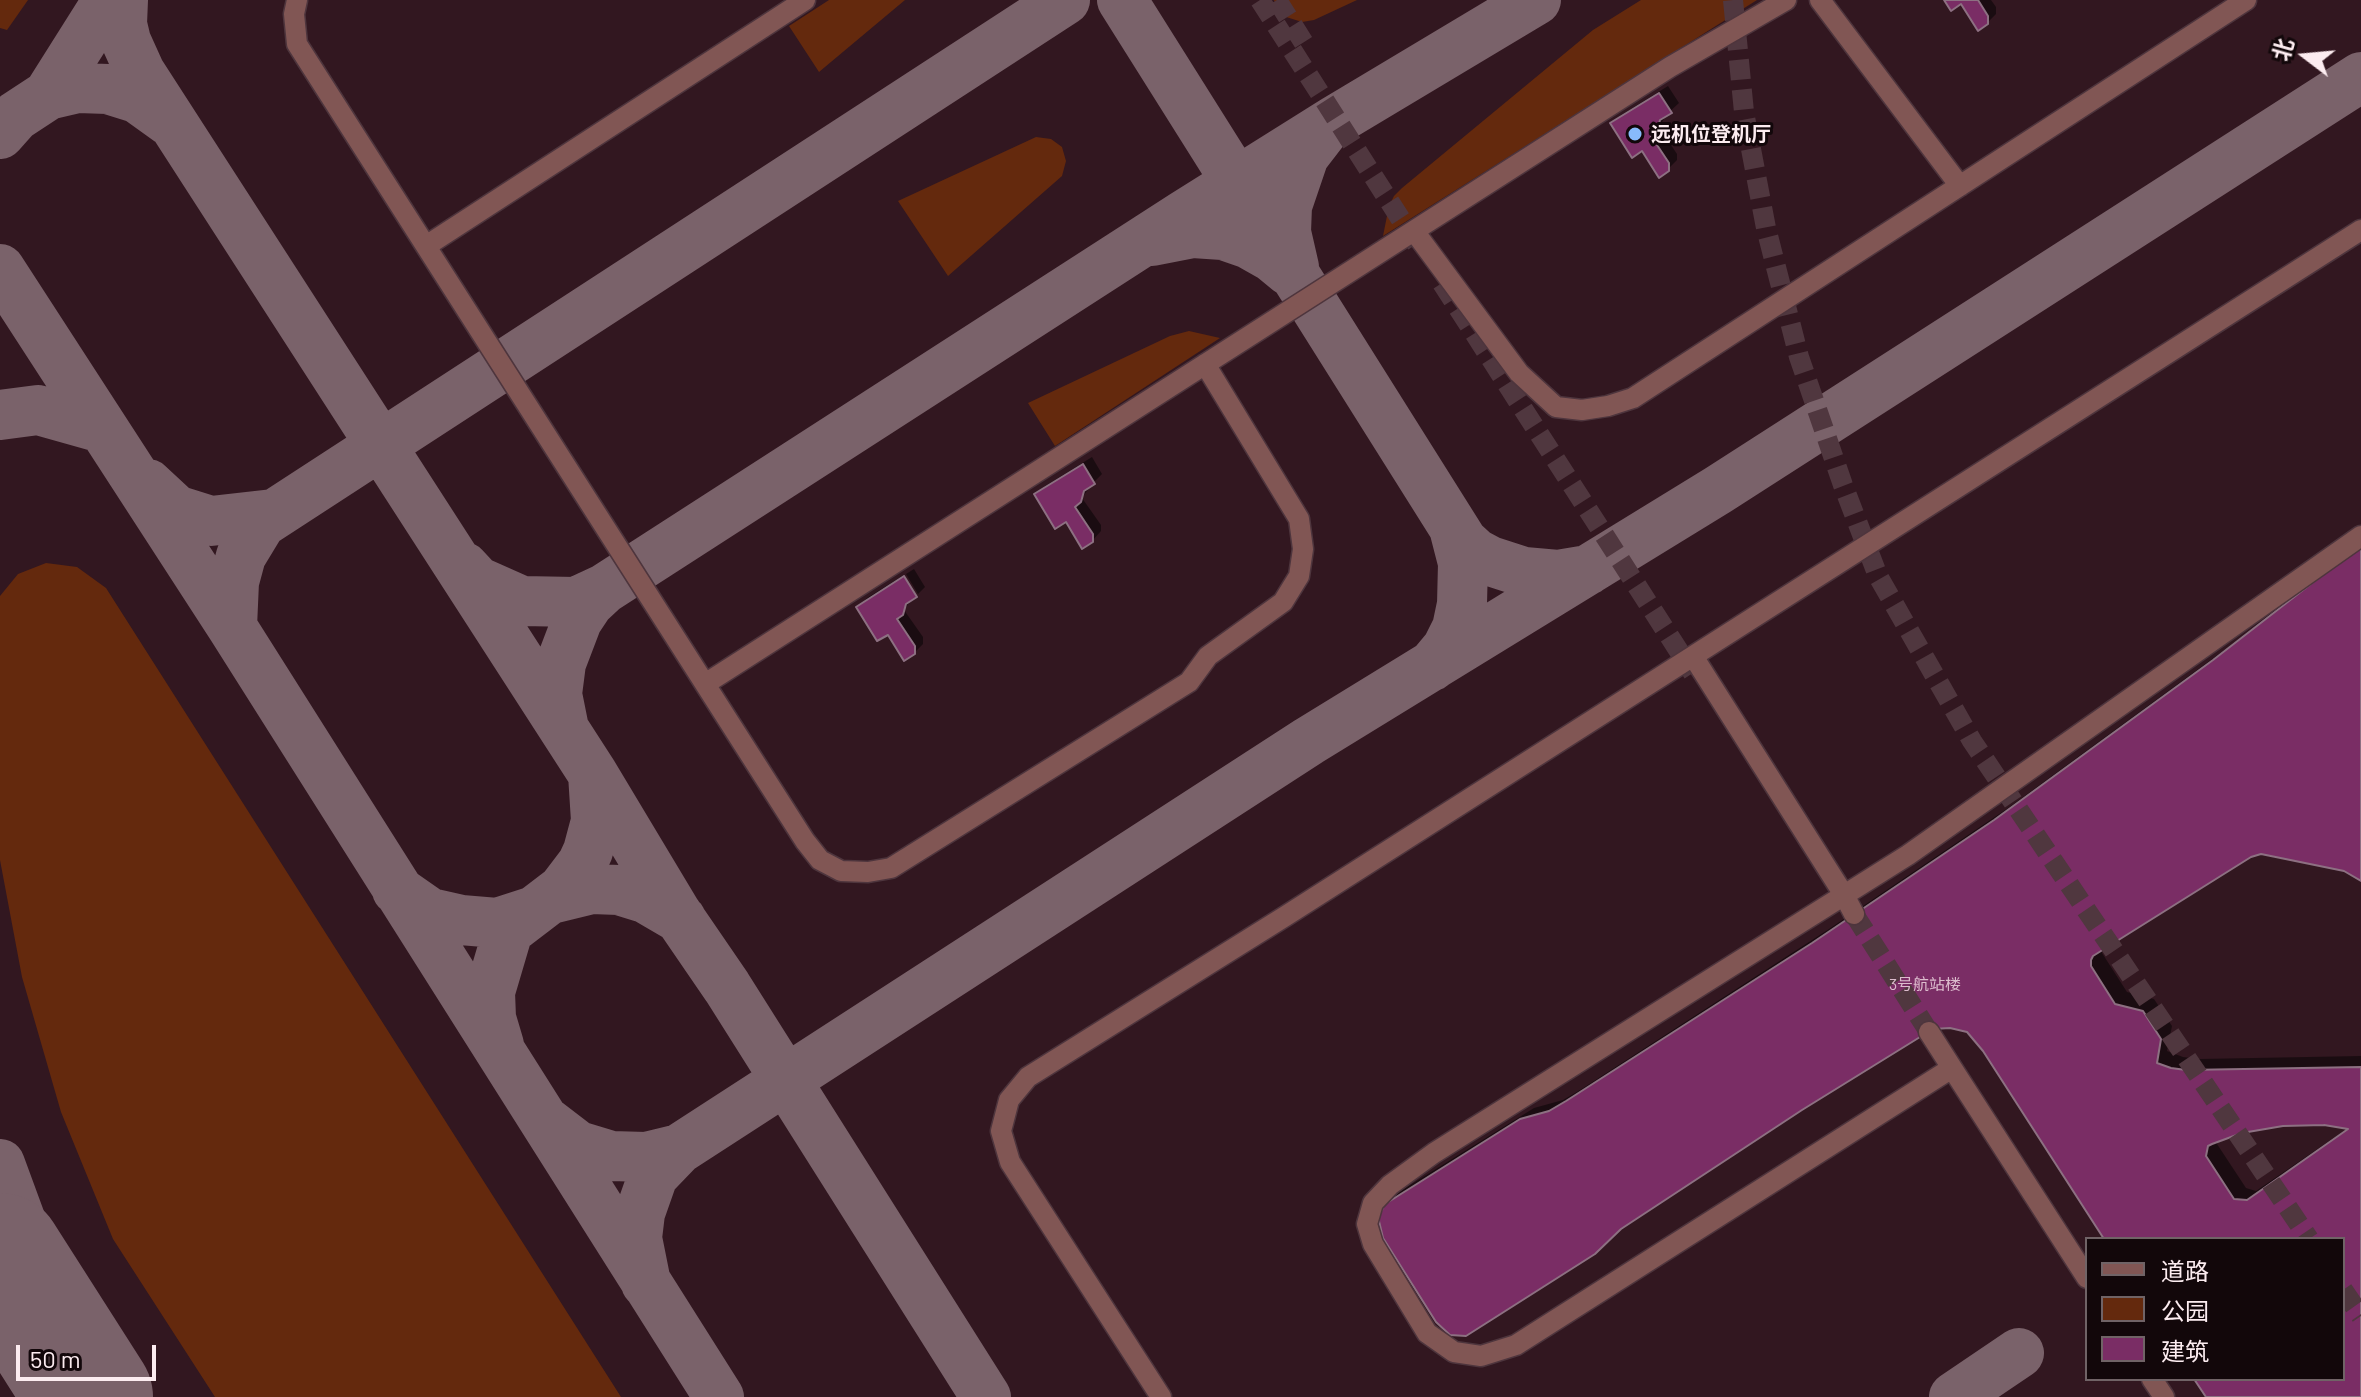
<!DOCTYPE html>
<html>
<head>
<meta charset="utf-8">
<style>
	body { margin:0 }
	#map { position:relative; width:2361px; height:1397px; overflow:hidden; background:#321720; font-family:Barlow,"Noto Sans SC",sans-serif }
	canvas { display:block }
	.legend { position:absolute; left:2085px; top:1237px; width:260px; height:144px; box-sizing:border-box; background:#12070a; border:2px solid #706366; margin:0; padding:10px 14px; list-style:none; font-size:24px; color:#fcecf0 }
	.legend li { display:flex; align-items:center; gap:16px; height:40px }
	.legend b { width:40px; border:2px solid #706366 }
	.north { position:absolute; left:2265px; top:16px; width:80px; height:80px; -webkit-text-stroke:6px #12070a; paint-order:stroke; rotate:286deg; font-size:22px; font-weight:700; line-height:32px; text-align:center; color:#fcecf0 }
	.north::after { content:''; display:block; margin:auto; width:28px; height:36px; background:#fcecf0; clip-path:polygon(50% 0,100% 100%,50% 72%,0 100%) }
	.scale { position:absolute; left:16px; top:1345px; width:140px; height:36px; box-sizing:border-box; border:4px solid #fcecf0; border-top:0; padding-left:10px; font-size:24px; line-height:28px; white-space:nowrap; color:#fcecf0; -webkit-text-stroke:6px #12070a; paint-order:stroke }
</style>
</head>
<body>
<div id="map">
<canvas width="2361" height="1397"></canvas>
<ul class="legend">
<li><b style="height:10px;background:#815654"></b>道路</li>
<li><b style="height:22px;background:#64290d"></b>公园</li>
<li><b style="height:22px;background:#7a2d65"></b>建筑</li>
</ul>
<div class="north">北</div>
<div class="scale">50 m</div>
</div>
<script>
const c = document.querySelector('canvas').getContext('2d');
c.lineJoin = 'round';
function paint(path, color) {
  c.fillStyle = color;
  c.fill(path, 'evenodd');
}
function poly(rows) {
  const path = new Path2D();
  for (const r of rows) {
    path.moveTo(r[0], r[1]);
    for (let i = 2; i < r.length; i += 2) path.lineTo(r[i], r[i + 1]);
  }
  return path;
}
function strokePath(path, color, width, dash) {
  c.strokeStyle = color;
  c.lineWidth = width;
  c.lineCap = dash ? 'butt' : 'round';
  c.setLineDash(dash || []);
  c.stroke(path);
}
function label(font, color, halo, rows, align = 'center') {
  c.font = font + ' Barlow,"Noto Sans SC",sans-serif';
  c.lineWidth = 6;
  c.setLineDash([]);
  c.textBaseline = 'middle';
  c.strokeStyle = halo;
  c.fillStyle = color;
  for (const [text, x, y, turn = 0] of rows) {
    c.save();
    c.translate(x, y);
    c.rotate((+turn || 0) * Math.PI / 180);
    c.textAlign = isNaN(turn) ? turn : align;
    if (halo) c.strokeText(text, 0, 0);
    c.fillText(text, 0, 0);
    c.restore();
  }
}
const green = poly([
	[0,0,28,0,7,30,0,28],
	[829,0,905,0,819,72,789,26],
	[1274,0,1357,0,1314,20,1302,22,1283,16,1277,9],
	[1641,0,1757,0,1383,236,1389,206,1394,196,1402,188,1593,30],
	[1036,137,1051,139,1062,147,1066,161,1062,176,948,276,898,201],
	[1189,331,1220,338,1055,446,1028,403,1170,336],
	[46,563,77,567,106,588,621,1397,215,1397,113,1239,61,1112,22,977,0,860,0,596,18,574]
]);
const shadow = poly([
	[1946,0,1991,0,1996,7,1996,14,1987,23,1962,2],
	[1668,86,1679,103,1667,114,1659,127,1677,154,1677,160,1668,169,1613,123,1621,115],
	[1092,457,1102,474,1091,485,1082,498,1101,525,1101,531,1092,541,1037,495,1045,486],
	[2354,548,2361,880,2345,870,2271,853,2250,855,2102,948,2102,953,2127,992,2154,999,2172,1026,2167,1051,2183,1057,2199,1059,2361,1056,2361,1397,2208,1397,2197,1379,2343,1379,2343,1239,2107,1239,1985,1050,1968,1030,1951,1026,1933,1027,1800,1109,1619,1228,1386,1205,1399,1192,1534,1108,1563,1100,1580,1090,1826,931,2008,808,2227,648],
	[2283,1124,2347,1125,2348,1128,2256,1191,2246,1188,2217,1144,2218,1139,2242,1132],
	[914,569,925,587,918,594,906,574],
	[902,576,914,596,904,610,923,637,923,644,914,653,859,607,867,598]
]);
const taxiway = poly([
	[123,0,122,24,126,41,140,72,593,774,677,914,727,987,986,1397],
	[1122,0,1463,542,1475,553,1490,561,1524,572,1558,575,1588,570],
	[48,95,78,88,108,89,137,98,169,121],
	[0,134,16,116,48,95,108,0],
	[1152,241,1193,233,1223,235,1249,244,1272,257,1289,271],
	[1294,267,1286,232,1287,206,1304,156,1324,130],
	[0,269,232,627,719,1397],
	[0,415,38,410,102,428],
	[148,484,176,510,211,521,273,514],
	[464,567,477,581,522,601,576,602,604,589],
	[232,627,234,582,241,556,261,523,1065,0],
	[1432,666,1447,648,1457,628,1462,604,1463,563,1454,528],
	[564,729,557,694,561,663,577,621,589,603,604,589,1184,215,1334,121,1536,0],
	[397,890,430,913,461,920,497,923,531,912],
	[551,899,592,889,619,890,645,898,681,919],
	[499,1045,491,1018,490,992,508,931,563,889,582,864,588,851,596,821,593,774],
	[548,1123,578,1146,611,1156,646,1157,679,1149],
	[0,1164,36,1262,96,1397],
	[646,1283,637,1238,640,1213,653,1176,679,1149,1309,741,1718,490,2361,77],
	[1954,1397,2019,1353]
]);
const runway = poly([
	[0,1256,90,1397]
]);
const building = poly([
	[1944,0,1978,0,1988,16,1988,24,1978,31,1961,4,1951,11,1944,0],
	[1659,93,1672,113,1660,120,1657,131,1651,136,1669,163,1669,171,1659,178,1642,151,1632,158,1610,123,1659,93],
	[1083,464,1095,484,1084,491,1081,502,1075,507,1093,534,1093,542,1082,549,1066,522,1055,529,1034,494,1083,464],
	[2361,545,2361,881,2344,871,2261,854,2251,857,2093,956,2091,960,2091,966,2115,1004,2143,1011,2161,1039,2157,1063,2171,1068,2186,1070,2361,1067,2361,1397,2206,1397,2194,1379,2343,1379,2343,1239,2104,1239,1983,1051,1967,1032,1950,1028,1933,1029,1802,1110,1621,1229,1595,1254,1466,1336,1450,1335,1436,1322,1383,1238,1378,1217,1385,1204,1520,1119,1549,1111,1566,1101,1812,943,1994,820,2213,660,2361,545],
	[2324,1125,2348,1129,2247,1200,2234,1199,2206,1156,2208,1146,2212,1144,2242,1133,2283,1126,2324,1125],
	[904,576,917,597,906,604,903,615,897,619,915,646,915,654,904,661,888,635,877,641,856,607,904,576]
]);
const minorTunnel = poly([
	[1260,0,1418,246],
	[1277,0,1304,43],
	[1442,283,1693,673],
	[1854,914,1929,1032]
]);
const majorTunnel = poly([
	[1733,0,1744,112,1766,228,1799,357,1843,485,1878,576,1972,741,2309,1239],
	[2343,1290,2361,1316]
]);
const minor = poly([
	[297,0,294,14,297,44,805,841,820,860,841,871,868,872,891,868,1189,682,1208,656,1283,602,1299,576,1303,549,1299,519,1205,364],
	[1820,0,1960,186],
	[1414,231,1519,373,1556,407,1582,410,1608,406,1633,398,2246,0],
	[426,246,805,0],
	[1698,664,1844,895,1854,914],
	[705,684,1670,67,1786,0],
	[1929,1032,1952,1068],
	[2087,1278,1952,1068,1516,1345,1481,1356,1454,1352,1427,1333,1373,1244,1367,1224,1373,1203,1390,1185,1434,1153,1908,855,2361,536],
	[2152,1379,2164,1397],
	[1161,1397,1010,1162,1001,1131,1009,1100,1028,1077,1284,917,2361,230]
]);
const markers = [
	[1635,134,8,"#88bafc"]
];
const numberNames = [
	["3号航站楼",1925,985]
];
const poiNames = [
	["远机位登机厅",1651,134]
];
paint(green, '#64290d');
paint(shadow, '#0007');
strokePath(taxiway, '#7a626a', 50);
strokePath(runway, '#7a626a', 126);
paint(building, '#7a2d65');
strokePath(building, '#8d7082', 2);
strokePath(minorTunnel, '#50373f', 20, [20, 10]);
strokePath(majorTunnel, '#50373f', 20, [20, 10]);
strokePath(minor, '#4e353d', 23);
strokePath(minor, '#815654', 20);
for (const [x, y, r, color] of markers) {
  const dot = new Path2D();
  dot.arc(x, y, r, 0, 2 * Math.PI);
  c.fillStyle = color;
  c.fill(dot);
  strokePath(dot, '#12070a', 3);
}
label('16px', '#dcbccd', null, numberNames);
label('bold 20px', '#fcecf0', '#12070a', poiNames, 'left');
</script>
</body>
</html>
